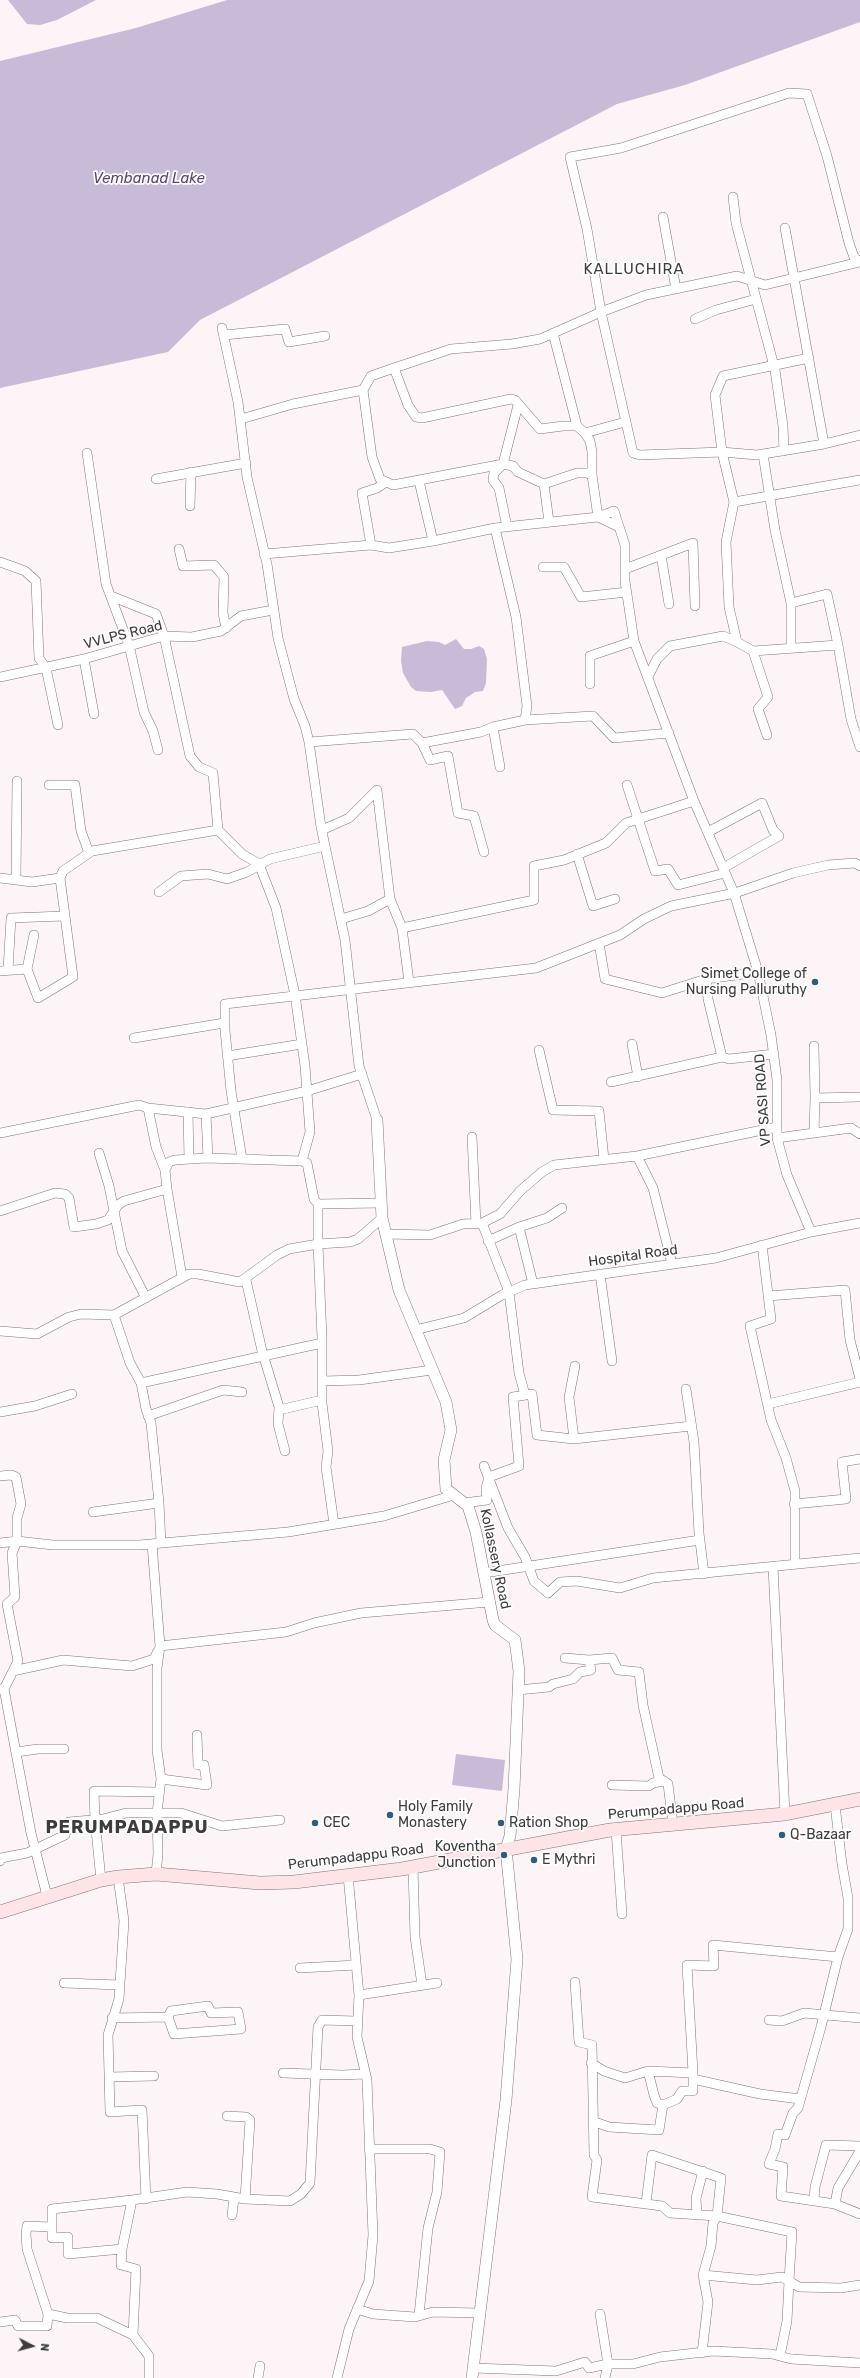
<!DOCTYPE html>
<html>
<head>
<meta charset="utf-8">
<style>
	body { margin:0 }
	#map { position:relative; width:860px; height:2378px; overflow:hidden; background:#fdf4f8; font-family:Rubik,sans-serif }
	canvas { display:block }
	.north { position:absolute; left:12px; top:2326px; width:40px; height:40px; -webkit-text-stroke:3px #fff; paint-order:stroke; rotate:96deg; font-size:11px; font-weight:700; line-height:16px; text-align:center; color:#3e3b3c }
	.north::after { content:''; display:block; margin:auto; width:14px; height:18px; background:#3e3b3c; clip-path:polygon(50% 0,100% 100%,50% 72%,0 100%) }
</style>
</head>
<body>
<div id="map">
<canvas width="860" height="2378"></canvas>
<div class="north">N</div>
</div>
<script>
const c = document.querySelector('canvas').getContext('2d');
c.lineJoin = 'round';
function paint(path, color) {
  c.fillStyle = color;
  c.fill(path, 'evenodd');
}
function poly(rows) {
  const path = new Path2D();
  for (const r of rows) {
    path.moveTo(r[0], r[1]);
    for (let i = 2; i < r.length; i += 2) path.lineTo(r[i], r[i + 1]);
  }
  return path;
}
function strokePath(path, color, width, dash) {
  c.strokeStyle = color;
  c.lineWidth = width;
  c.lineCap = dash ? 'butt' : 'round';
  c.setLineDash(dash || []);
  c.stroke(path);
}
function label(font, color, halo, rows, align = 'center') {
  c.font = font + ' Rubik,sans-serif';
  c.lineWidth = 3.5;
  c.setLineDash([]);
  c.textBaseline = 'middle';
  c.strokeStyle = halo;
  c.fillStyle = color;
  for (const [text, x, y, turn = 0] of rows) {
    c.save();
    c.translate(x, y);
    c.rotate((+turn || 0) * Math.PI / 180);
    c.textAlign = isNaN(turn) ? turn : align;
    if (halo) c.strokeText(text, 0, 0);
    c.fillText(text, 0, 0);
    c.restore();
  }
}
const water = poly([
	[8,0,96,0,57,20,40,25,27,24],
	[227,0,860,0,860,22,685,85,617,104,200,320,168,352,0,388,0,61,136,28],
	[456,639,464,649,471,649,479,646,484,649,487,659,486,683,483,691,475,692,466,698,462,706,455,709,442,690,431,692,416,691,411,687,403,673,401,661,402,647,427,641,439,642,445,645],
	[456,1754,505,1760,502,1791,452,1785]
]);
const minor = poly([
	[733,197,736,223,775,370,783,426,784,451],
	[663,217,676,289],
	[785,228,824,444],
	[860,262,854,257,849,243,827,156,807,94,789,93,621,148,570,157,587,229,601,312,633,453,640,455,722,452,757,455,824,444,860,435],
	[695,319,716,310,756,299],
	[222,328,238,402,247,477,267,564,278,638,294,699,305,726,309,742,321,827,345,940,359,1066,377,1120],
	[553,333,577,426],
	[224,335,285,329,289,342,325,336],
	[809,358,723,376,715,395,722,452,734,502,860,480],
	[394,368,408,405,416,417,422,418,511,399,515,400,540,429,563,426,577,426,585,433,590,441,592,452,592,475],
	[241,419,293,404,363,390],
	[585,433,625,422],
	[87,453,106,584,129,645,144,712,153,731,158,750],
	[763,454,775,530,791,603,827,594,838,645],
	[156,479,246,463],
	[544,484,549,522],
	[734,502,726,542,729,607,737,642,753,651,838,645,851,719,860,747],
	[190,506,191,472],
	[507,527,499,488,493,480,494,473,503,464,518,405],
	[619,527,598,517,592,475,587,473,577,473,544,484,518,472,513,466,503,464,393,485,380,479,372,457,363,390,371,376,394,368,451,349,512,344,540,339,601,312,646,295,737,276,765,285,859,262],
	[433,541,495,528,598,517,614,511,625,545,625,581,634,641,694,801,734,893,758,972,771,1035,777,1080,777,1138,787,1175,811,1232],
	[371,545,362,493,377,488,386,482],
	[179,549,183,566,214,565,224,577,223,613,226,628],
	[264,554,371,545,389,548,433,541,419,481],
	[661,555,669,604],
	[0,562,25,571,36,581,39,658,46,668,58,725],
	[543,567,564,567,581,597,627,592],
	[625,569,693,543,695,606],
	[111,596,156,614,164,636,190,756,199,767,213,773,218,830,242,854,259,864,276,908,295,995,305,1066,310,1132,302,1161],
	[791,647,791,603],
	[753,651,768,697,758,709,767,735],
	[84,659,94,714],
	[0,677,84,659,164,636,192,637,221,631,241,616,273,610],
	[648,677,657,659,670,646,723,636,737,642],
	[590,684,590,656,634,641],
	[525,720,593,716,614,738,669,733],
	[493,727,500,767],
	[309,742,413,734,422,743,481,732,493,727,525,720,527,706,516,617,495,528],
	[422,743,430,760,448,756,458,813,474,816,484,852],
	[49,785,75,785,81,831,89,853],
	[627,785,655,871,668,869,678,885,725,873],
	[322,830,349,818,377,790,390,899],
	[708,832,762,803,773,830,779,836,723,868],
	[577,854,593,906,615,899],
	[0,878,32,882,60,878],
	[16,880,17,781],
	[159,892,181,876,208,874,227,879,247,872,270,859,325,846],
	[341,919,368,911,390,899,402,928],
	[34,935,27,969,38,998,73,977,60,878,63,871,92,851,218,830],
	[599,943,605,979,662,993,706,979,758,972],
	[8,970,11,918,64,916],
	[0,971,27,969],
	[706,979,708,999,722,1057,729,1059,774,1054],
	[409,982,402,928,534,900,534,866,564,860,606,843,626,823,694,801],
	[134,1038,224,1023],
	[632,1044,638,1077],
	[814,1046,815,1098,860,1097],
	[539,1050,553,1110,599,1111,604,1159],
	[227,1056,302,1044],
	[611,1082,722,1057],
	[148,1108,156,1147,165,1170],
	[188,1112,189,1159],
	[0,1133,139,1105,148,1108,206,1114],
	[814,1133,815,1098],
	[472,1137,476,1224],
	[777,1138,851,1128,860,1134],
	[99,1153,109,1186,122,1251,146,1298],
	[637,1156,653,1188,672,1264],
	[208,1158,206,1114,307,1091,362,1074],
	[242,1159,231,1091,225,1030,225,1004,536,968,620,935,644,919,671,906,735,893,793,873,828,865,855,863,860,866],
	[167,1189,182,1277],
	[318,1204,318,1244,322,1338,322,1403,328,1451,326,1467,334,1524],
	[0,1211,55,1193,65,1194,69,1198,74,1227,96,1224,108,1220,118,1205,124,1201,167,1189,165,1170,169,1162,175,1160,206,1158,302,1161,307,1163,314,1199,318,1204,380,1203],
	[482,1223,509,1292,519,1373,525,1395],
	[519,1227,547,1218,562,1208],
	[386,1234,430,1235,463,1224,482,1223,500,1214,520,1191,542,1172,554,1165,637,1156,777,1127],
	[488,1241,519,1227,533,1284],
	[762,1245,771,1319,750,1326,771,1420,786,1458,795,1491,795,1564],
	[600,1274,612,1361],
	[246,1280,262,1351,279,1407,278,1424,285,1451],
	[768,1296,845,1290,850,1340,860,1379],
	[114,1315,130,1363,141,1383,322,1343],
	[415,1330,464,1318,502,1295,525,1285,716,1258,811,1232,860,1223],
	[0,1331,37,1334,69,1317,81,1314,114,1315,189,1274,198,1274,240,1282,277,1255,289,1249,318,1244,350,1242,358,1239,382,1218],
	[322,1381,359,1380,432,1370],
	[686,1389,694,1442,699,1533,704,1574],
	[768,1404,860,1382],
	[279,1410,322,1400],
	[0,1412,35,1406,72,1394],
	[148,1416,223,1390,242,1392],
	[574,1439,569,1397,575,1366],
	[484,1466,508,1528,525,1557,534,1581,548,1593,560,1582,577,1581,620,1588,653,1578,860,1558],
	[0,1476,11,1475,16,1477,21,1504,17,1518,17,1541,12,1553,15,1597,7,1604,18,1661,4,1689,0,1689],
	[159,1503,161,1543],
	[464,1503,487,1500,486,1488,489,1477,519,1466,513,1397,532,1394,537,1435,574,1439,691,1426],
	[794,1504,846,1499,842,1462,860,1459],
	[93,1512,159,1503,151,1423,146,1409,141,1383],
	[0,1543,17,1541,53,1545,139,1545,288,1532,384,1516,454,1495],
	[152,1544,160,1646,157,1668,157,1750,161,1779,157,1813,158,1854,156,1874],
	[773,1567,785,1814],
	[484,1573,700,1540],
	[160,1646,286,1632,314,1623,361,1613,489,1602],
	[565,1658,589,1660],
	[13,1671,63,1660,132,1666,154,1659,158,1651],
	[4,1689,31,1833,47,1896],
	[518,1690,549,1687,553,1684,573,1679,580,1672,591,1670,589,1660,612,1658,618,1670,639,1672,643,1705,659,1778,668,1784,673,1825],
	[16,1752,38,1749,64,1749],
	[161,1779,207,1785,204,1765,198,1765,197,1735],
	[612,1785,649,1786,653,1783,664,1781],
	[616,1830,622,1914],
	[0,1861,1,1858,27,1853,65,1835,69,1822,103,1819,126,1813,181,1813,222,1826,280,1820],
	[413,1867,415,1937,422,1985],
	[118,1877,124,1921,119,1999,108,2035,110,2112,142,2110,146,2199],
	[101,1880,95,1820,94,1791,159,1792],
	[300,1968,356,1965],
	[575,1982,579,2042,592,2045,594,2155,597,2160,592,2197,662,2206,670,2213,717,2216,792,2232,789,2281,799,2287,841,2288,860,2285],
	[64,1983,120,1985],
	[359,1995,437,1983],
	[112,2018,168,2017,171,2011,208,2006,211,2013,238,2012,241,2029,174,2034,168,2017],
	[769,2020,782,2021,804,2013,860,2018],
	[591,2063,604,2071,625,2078,648,2071,693,2073,693,2079,760,2094,800,2099],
	[648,2071,654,2095,657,2103,663,2105,677,2099,682,2091,693,2091,693,2079],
	[283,2073,342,2075,365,2074],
	[693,2073,687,1965,714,1966,713,1945,838,1957],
	[109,2077,154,2076],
	[227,2116,246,2117,250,2120,245,2199],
	[595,2122,609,2127,659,2130,663,2105],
	[369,2149,430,2149,440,2152,437,2192,428,2228,419,2315],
	[860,2151,838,2188,835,2204,860,2214],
	[814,2200,815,2187,826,2145,860,2146],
	[646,2203,652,2155,721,2178,717,2216,713,2223,711,2246,703,2275,757,2280,782,2277,789,2281,787,2321,780,2356],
	[835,2204,781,2196,783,2167,769,2164,775,2149,778,2134,785,2135,793,2113,798,2108,821,2027,838,1957,848,1929,848,1898,842,1864,835,1805],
	[232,2215,234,2198],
	[697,2215,696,2198,703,2171],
	[51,2227,27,2226,26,2234,27,2249,48,2314,67,2318,97,2318,133,2335],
	[122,2249,68,2254,68,2237,52,2238,52,2209,132,2200],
	[357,2309,373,2314,415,2317,433,2312,479,2313],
	[600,2314,608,2364,605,2378],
	[0,2322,15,2320,18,2326,47,2326,48,2314],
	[702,2353,708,2302,703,2275],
	[473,2368,556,2371,585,2362,589,2368,608,2364,633,2364,660,2357,713,2351,772,2354,791,2359,860,2363],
	[149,2378,149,2356,133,2335,136,2269,121,2265,122,2249,132,2200,187,2192,217,2194,245,2199,290,2201,301,2194,310,2183,318,2027,322,2020,356,2021],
	[258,2378,260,2366],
	[337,2378,349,2329,369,2281,373,2235,367,2080,357,2037,359,1995,348,1875]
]);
const tertiary = poly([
	[377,1120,382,1218,399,1290,446,1402,451,1430,444,1460,446,1489,468,1506,476,1532,493,1620,495,1625,515,1640,519,1671,514,1789,510,1836,506,1849,517,1959,506,2100,472,2378]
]);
const secondary = poly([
	[0,1912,101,1880,118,1877,156,1874,260,1883,294,1882,402,1869,610,1830,785,1814,860,1799]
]);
const markers = [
	[815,982,4,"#2f5e7d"],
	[390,1815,4,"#2f5e7d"],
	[315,1823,4,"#2f5e7d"],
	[501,1823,4,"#2f5e7d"],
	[782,1835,4,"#2f5e7d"],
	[504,1855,4,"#2f5e7d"],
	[534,1860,4,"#2f5e7d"]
];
const streetNames = [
	["VVLPS Road",123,635,-14],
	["VP SASI ROAD",763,1100,-94],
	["Hospital Road",633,1256,-8],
	["Kollassery Road",495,1559,78],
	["Perumpadappu Road",676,1809,-5],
	["Perumpadappu Road",356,1857,-7]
];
const poiNames = [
	["Simet College of",807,974,"right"],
	["Nursing Palluruthy",807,990,"right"],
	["Holy Family",398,1807],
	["Monastery",398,1823],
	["CEC",323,1823],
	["Ration Shop",509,1823],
	["Q-Bazaar",790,1835],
	["Koventha",496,1847,"right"],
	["Junction",496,1863,"right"],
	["E Mythri",542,1860]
];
const waterNames = [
	["Vembanad Lake",149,179]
];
const neighbourhoodNames = [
	["KALLUCHIRA",634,270]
];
const districtNames = [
	["PERUMPADAPPU",127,1828]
];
paint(water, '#c8bbd7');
strokePath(minor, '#7d7578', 10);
strokePath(tertiary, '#7d7578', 12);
strokePath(secondary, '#7d7578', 14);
strokePath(minor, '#fff', 9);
strokePath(tertiary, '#fff', 11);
strokePath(secondary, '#fee4e7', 13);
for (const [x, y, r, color] of markers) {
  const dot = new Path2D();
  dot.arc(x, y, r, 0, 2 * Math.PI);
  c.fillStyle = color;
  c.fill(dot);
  strokePath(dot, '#fff', 1.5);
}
label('14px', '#3e3b3c', '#fff', streetNames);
label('14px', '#3e3b3c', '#fff', poiNames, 'left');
label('italic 15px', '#5c4770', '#fff', waterNames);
c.letterSpacing = '1px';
label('15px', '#3e3b3c', '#fff', neighbourhoodNames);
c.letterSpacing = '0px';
c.letterSpacing = '1px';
label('bold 18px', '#3e3b3c', '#fff', districtNames);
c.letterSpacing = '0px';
</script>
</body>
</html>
